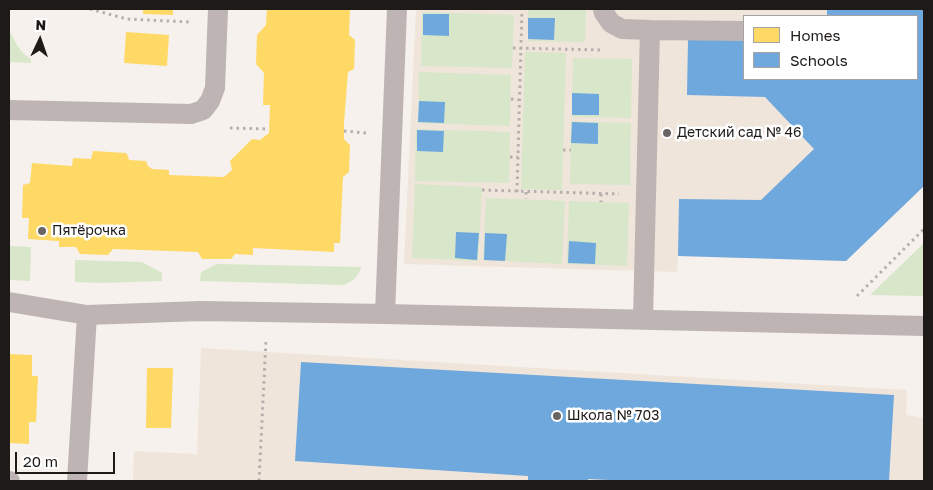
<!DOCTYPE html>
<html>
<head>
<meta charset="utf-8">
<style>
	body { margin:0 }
	#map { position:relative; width:933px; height:490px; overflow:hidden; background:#f6f1ec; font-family:"Golos Text",sans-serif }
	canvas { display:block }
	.frame { position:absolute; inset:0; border:10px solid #1d1a17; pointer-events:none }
	.legend { position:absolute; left:743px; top:15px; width:175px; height:65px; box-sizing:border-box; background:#fff; border:1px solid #a5a3a2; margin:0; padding:6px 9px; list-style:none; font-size:15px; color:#1d1a17 }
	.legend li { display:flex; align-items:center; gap:10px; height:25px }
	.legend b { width:25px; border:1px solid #a5a3a2 }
	.north { position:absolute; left:15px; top:15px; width:50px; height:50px; -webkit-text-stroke:4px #fff; paint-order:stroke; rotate:3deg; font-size:14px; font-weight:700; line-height:20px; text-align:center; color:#1d1a17 }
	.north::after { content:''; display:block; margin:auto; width:18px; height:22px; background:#1d1a17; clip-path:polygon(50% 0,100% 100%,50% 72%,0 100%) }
	.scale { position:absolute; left:15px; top:452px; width:100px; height:22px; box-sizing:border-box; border:2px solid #1d1a17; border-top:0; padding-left:6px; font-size:15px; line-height:18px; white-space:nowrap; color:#1d1a17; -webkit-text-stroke:4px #fff; paint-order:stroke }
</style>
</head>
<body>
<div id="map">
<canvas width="933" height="490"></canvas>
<div class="frame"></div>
<ul class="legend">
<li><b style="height:14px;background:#ffd966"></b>Homes</li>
<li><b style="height:14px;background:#6fa8dc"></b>Schools</li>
</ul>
<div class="north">N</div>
<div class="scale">20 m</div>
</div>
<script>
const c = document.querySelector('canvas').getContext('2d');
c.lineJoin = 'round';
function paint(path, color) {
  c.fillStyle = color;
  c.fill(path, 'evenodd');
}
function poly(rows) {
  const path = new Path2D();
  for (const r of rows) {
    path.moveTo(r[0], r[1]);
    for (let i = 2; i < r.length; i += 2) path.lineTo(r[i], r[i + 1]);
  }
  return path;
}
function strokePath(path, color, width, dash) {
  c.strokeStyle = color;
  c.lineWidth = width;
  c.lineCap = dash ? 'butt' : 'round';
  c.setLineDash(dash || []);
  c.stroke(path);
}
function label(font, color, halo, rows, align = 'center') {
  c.font = font + ' "Golos Text",sans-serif';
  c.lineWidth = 5;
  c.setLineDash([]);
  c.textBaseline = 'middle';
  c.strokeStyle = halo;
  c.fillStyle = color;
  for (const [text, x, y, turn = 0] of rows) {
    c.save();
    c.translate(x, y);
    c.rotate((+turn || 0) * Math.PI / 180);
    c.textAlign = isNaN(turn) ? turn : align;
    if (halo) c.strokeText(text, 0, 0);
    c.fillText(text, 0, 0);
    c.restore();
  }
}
const built = poly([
	[416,9,924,9,924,186,846,261,678,256,677,272,404,264],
	[744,16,917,16,917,79,744,79],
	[201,348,907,390,906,415,924,418,924,481,133,481,134,451,197,454]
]);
const green = poly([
	[528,9,586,9,585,42,528,41],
	[422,12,514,15,512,68,421,66],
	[9,30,18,47,24,54,31,59,31,63,9,62],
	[525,52,566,53,562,190,521,189],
	[573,58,632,59,631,118,572,117],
	[419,72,511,75,510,126,418,123],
	[571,121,631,123,630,185,570,184],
	[416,129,510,132,509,183,415,181],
	[415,184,482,187,478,261,412,258],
	[486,198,565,201,562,264,483,260],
	[569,201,629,203,627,266,567,264],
	[924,243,924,296,870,295],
	[9,246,31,247,30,281,9,280],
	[75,260,142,262,162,273,162,281,101,283,75,282],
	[217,264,362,267,357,276,353,280,344,285,200,281,201,272]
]);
const homes = poly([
	[143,9,173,9,173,15,143,14],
	[267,9,350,9,349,35,355,40,354,69,348,72,344,123,344,139,350,145,349,172,343,177,340,243,334,243,334,252,253,248,253,255,235,254,231,259,202,259,198,252,113,249,108,255,80,254,76,247,59,247,59,241,28,239,29,218,22,218,23,185,30,183,32,163,72,166,73,158,91,159,93,151,126,153,128,156,129,160,146,161,148,166,152,169,169,170,169,175,224,177,232,170,230,161,252,139,260,140,269,133,270,105,263,105,264,73,256,64,257,35,266,25],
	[126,32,169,35,167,66,124,63],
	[9,354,32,355,32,376,38,376,36,422,29,422,29,444,9,443],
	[147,368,173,368,171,428,146,428]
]);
const schools = poly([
	[827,9,924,9,924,186,846,261,678,256,679,199,761,200,814,149,765,97,687,95,688,39,744,40,744,79,917,79,917,16,827,16],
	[423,14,449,14,449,36,423,35],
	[528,18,555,18,554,40,528,39],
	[572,93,599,94,599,115,572,115],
	[419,101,445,102,444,123,418,122],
	[572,122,598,123,598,144,571,143],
	[417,130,444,131,443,152,417,151],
	[456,232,479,233,477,260,455,258],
	[485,233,507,234,505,261,484,260],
	[569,241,596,243,595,264,568,263],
	[301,362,894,395,889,481,629,481,588,479,588,481,528,481,528,476,295,461]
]);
const path = poly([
	[90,9,127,19,190,22],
	[513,48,602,50],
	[511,99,519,100],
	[230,128,269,129],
	[344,131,366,133],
	[563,150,571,150],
	[510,157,518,157],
	[482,190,619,194],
	[517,192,522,9],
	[526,192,526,199],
	[601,194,601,202],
	[857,296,924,229],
	[259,481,266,340]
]);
const service = poly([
	[603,9,604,13,611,23,622,29,650,30],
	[9,110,191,114,203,110,210,101,215,88,218,9],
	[9,302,87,315,201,311,385,314,397,9],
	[385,314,924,326],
	[643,319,650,30,744,31],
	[9,481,10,481],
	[77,481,87,315]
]);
const markers = [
	[667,133,5,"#696562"],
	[42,231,5,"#696562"],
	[557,416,5,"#696562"]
];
const poiNames = [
	["Детский сад № 46",677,133],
	["Пятёрочка",52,231],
	["Школа № 703",567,416]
];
paint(built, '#f0e5db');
paint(green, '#d8e6c9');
paint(homes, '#ffd966');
paint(schools, '#6fa8dc');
strokePath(path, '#b5b0ae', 3, [2.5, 4]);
strokePath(service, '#bdb4b3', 20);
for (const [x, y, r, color] of markers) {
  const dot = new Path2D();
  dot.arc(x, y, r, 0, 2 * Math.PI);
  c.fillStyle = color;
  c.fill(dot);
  strokePath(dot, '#fff', 2);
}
label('14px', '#1d1a17', '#fff', poiNames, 'left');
</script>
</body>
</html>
